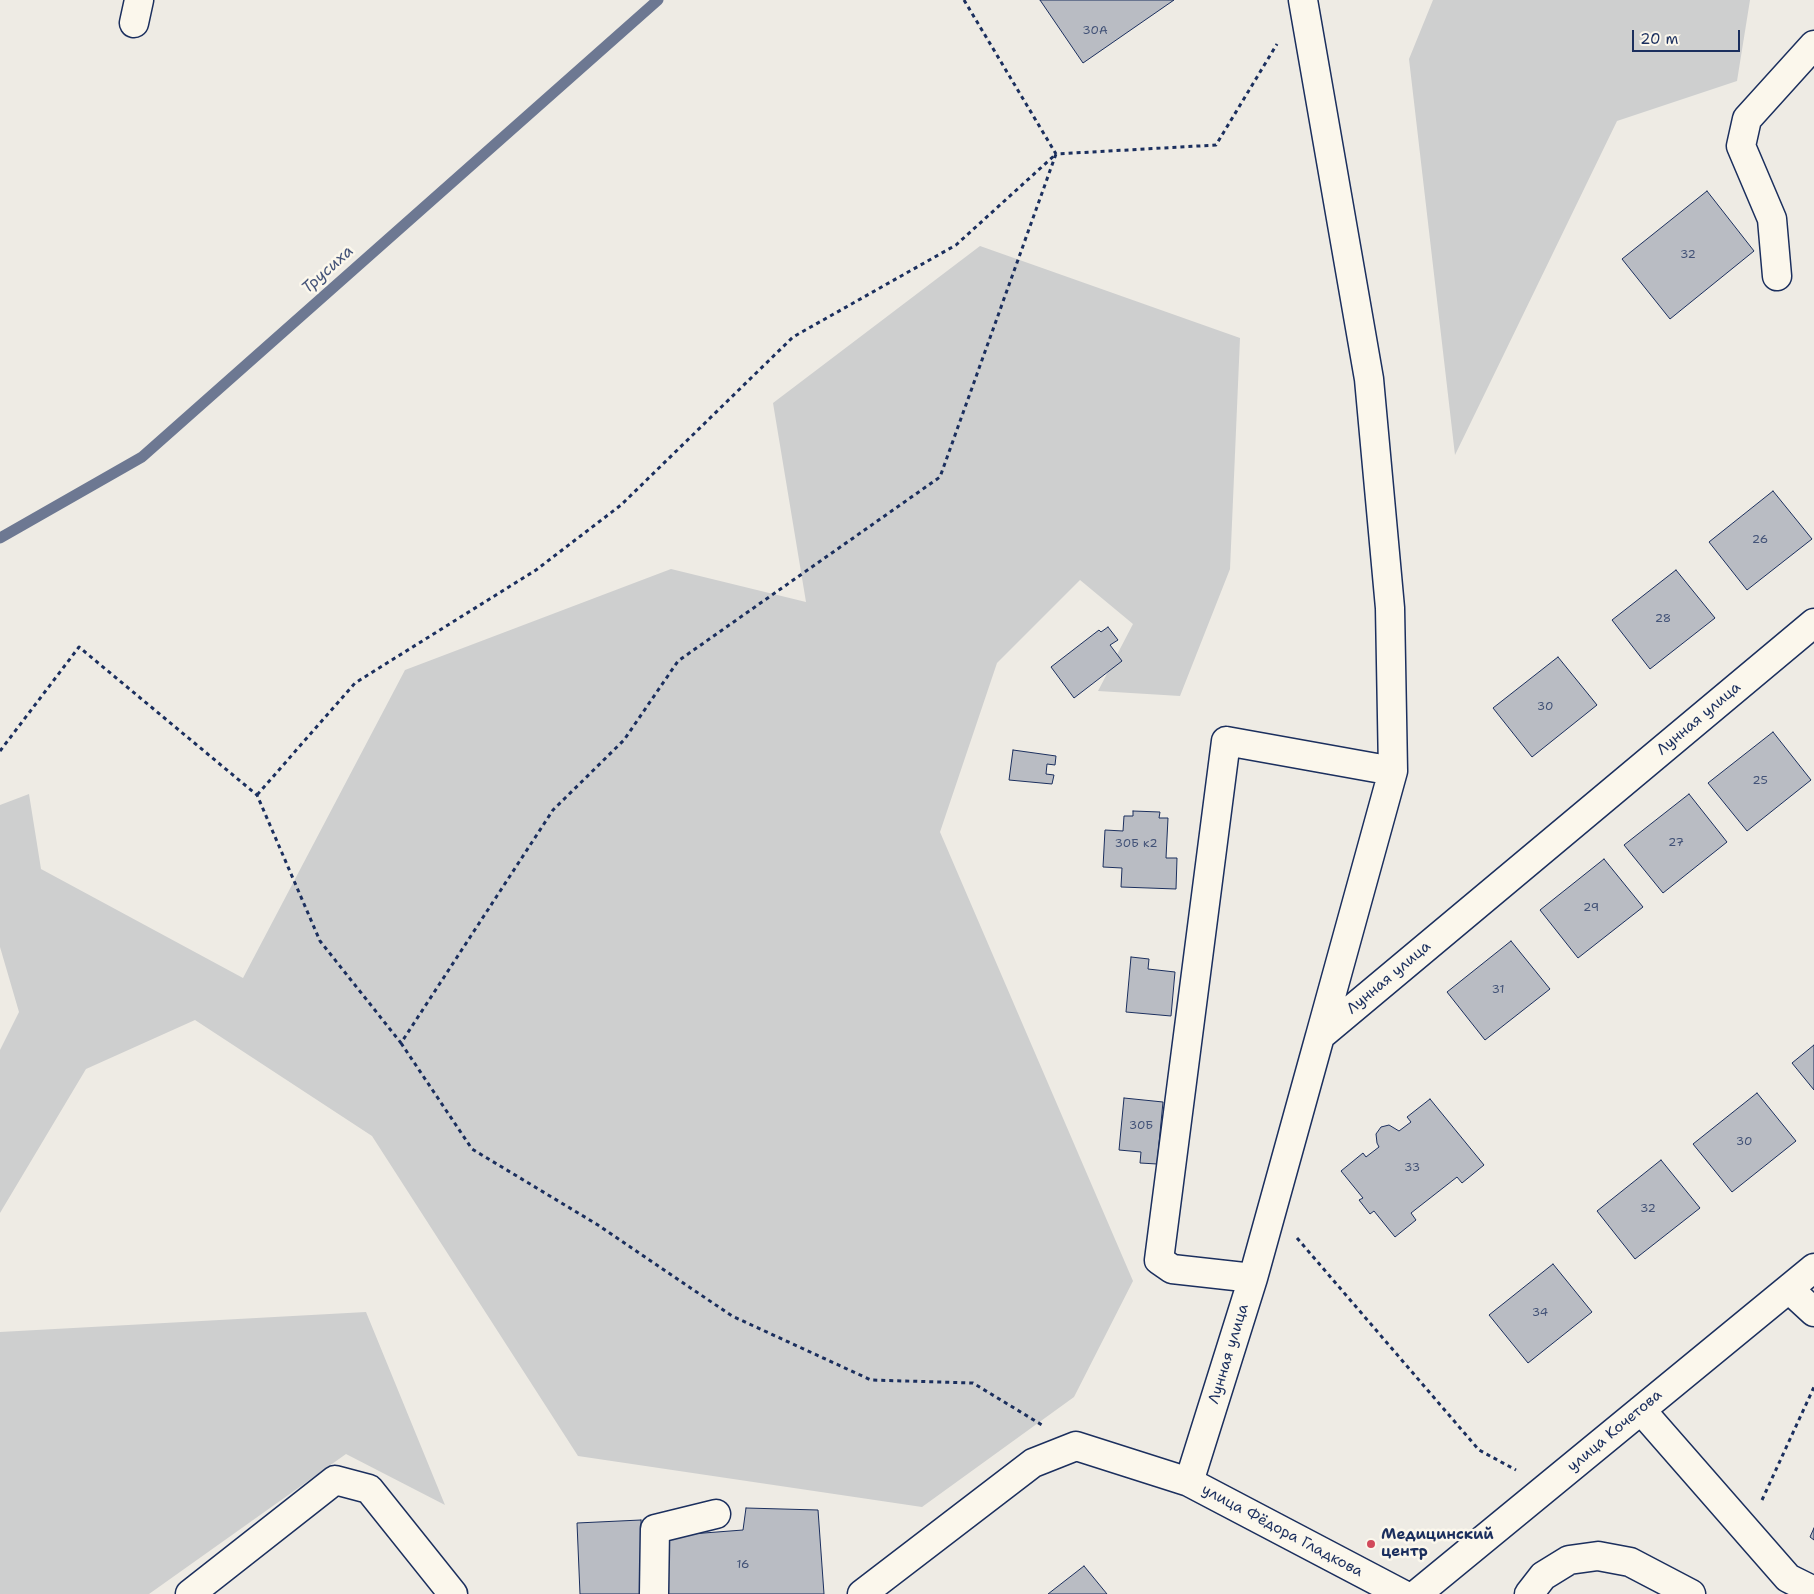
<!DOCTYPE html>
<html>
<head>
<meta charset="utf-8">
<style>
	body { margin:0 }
	#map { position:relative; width:1814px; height:1594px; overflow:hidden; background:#eeebe4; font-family:"Shantell Sans",sans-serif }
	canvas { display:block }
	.scale { position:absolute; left:1632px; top:30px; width:108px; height:22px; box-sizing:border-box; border:2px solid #1b2f5e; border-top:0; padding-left:6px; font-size:15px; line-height:18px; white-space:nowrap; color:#1b2f5e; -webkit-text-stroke:4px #fbf7ec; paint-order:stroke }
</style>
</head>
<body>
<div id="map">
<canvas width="1814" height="1594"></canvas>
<div class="scale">20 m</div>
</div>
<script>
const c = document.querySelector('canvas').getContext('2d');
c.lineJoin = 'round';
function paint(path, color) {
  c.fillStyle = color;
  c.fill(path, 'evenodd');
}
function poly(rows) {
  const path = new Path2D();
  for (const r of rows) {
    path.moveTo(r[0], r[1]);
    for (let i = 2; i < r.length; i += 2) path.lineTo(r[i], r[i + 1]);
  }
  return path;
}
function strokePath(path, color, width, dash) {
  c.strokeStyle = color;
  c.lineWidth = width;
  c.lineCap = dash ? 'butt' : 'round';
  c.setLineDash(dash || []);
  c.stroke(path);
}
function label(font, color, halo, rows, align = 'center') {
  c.font = font + ' "Shantell Sans",sans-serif';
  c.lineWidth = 5;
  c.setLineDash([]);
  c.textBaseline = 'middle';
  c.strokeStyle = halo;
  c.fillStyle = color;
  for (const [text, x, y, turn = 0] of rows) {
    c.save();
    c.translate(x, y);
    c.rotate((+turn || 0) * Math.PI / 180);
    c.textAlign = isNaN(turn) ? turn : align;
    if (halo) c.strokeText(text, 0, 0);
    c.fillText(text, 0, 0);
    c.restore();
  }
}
const green = poly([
	[1433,0,1750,0,1737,81,1617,121,1455,455,1409,59],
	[980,246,1240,338,1230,569,1180,696,1098,691,1133,624,1080,580,997,663,940,832,1133,1281,1074,1397,922,1507,578,1456,372,1136,195,1020,86,1069,0,1213,0,1050,19,1012,0,947,0,805,29,794,41,869,243,978,405,670,671,569,806,602,773,403],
	[366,1312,445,1505,346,1454,149,1594,0,1594,0,1332]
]);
const stream = poly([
	[0,538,142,457,658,0]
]);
const building = poly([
	[1040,0,1174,0,1083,63,1040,0],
	[1707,191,1754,251,1670,319,1622,259,1707,191],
	[1773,491,1812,539,1747,590,1709,542,1773,491],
	[1676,570,1715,618,1650,669,1612,620,1676,570],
	[1108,627,1118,640,1110,645,1122,661,1074,698,1051,667,1099,630,1101,632,1108,627],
	[1558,657,1597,705,1532,757,1493,708,1558,657],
	[1773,732,1811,780,1747,831,1708,783,1773,732],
	[1013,750,1056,756,1055,765,1047,764,1046,774,1054,775,1052,784,1009,780,1013,750],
	[1689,794,1727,842,1663,893,1624,845,1689,794],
	[1133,811,1160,812,1159,818,1168,818,1166,858,1177,858,1176,889,1121,887,1122,868,1103,867,1105,830,1123,831,1124,816,1133,816,1133,811],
	[1604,859,1643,907,1578,958,1540,910,1604,859],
	[1511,941,1550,989,1485,1040,1447,992,1511,941],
	[1131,957,1149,959,1148,969,1175,972,1171,1016,1126,1012,1131,957],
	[1814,1045,1814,1090,1792,1063,1814,1045],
	[1757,1093,1796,1141,1732,1192,1693,1144,1757,1093],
	[1124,1098,1163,1102,1157,1164,1140,1163,1141,1152,1119,1150,1124,1098],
	[1430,1099,1484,1165,1462,1183,1457,1177,1411,1213,1416,1220,1395,1237,1374,1211,1370,1214,1359,1200,1363,1198,1341,1171,1363,1153,1366,1157,1379,1147,1377,1143,1376,1134,1381,1127,1389,1125,1399,1131,1411,1122,1407,1117,1430,1099],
	[1661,1160,1700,1208,1635,1259,1597,1211,1661,1160],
	[1553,1264,1592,1312,1528,1363,1489,1315,1553,1264],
	[746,1508,818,1510,824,1594,665,1594,665,1536,743,1530,746,1508],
	[641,1520,644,1594,580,1594,577,1523,641,1520],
	[1814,1528,1814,1540,1810,1537,1814,1528],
	[1084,1566,1107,1594,1048,1594,1084,1566]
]);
const path = poly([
	[964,0,1056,154,1216,145,1277,44],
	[0,751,79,647,257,795,320,941,401,1043,553,810,624,740,678,661,940,477,1056,154,956,245,793,337,621,505,536,570,355,683,257,795],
	[401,1043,472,1149,598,1225,732,1316,871,1380,973,1383,1042,1425],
	[1297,1238,1479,1450,1516,1470],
	[1762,1500,1814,1387]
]);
const minor = poly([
	[1303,0,1369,379,1390,608,1393,771,1320,1036],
	[134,23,139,0],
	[1777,276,1772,219,1741,146,1747,119,1814,45],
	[1253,1278,1172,1269,1159,1260,1226,741,1393,771],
	[1789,1289,1814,1312],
	[1641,1410,1788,1578,1814,1591],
	[1189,1482,1253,1278,1320,1036,1814,623],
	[190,1594,335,1480,369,1489,453,1594],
	[654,1594,655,1529,716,1514],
	[862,1594,1033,1463,1076,1446,1189,1482,1402,1594],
	[1417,1594,1814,1268],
	[1529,1594,1543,1576,1569,1560,1598,1556,1630,1562,1691,1594]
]);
const markers = [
	[1371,1544,5,"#d1495b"]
];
const numberNames = [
	["30А",1095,31],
	["32",1688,255],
	["26",1760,540],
	["28",1663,619],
	["30",1545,707],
	["25",1760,781],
	["27",1676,843],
	["30Б к2",1136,844],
	["29",1591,908],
	["31",1498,990],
	["30Б",1141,1126],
	["30",1744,1142],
	["33",1412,1168],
	["32",1648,1209],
	["34",1540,1313],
	["16",743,1565]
];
const streetNames = [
	["Лунная улица",1699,719,-40],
	["Лунная улица",1389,978,-40],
	["Лунная улица",1229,1354,-73],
	["улица Кочетова",1615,1431,-40],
	["улица Фёдора Гладкова",1282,1531,28]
];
const poiNames = [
	["Медицинский",1381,1535],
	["центр",1381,1552]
];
const waterNames = [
	["Трусиха",328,270,-42]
];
paint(green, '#cecfcf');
strokePath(stream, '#6d7892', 11);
paint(building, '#b9bcc3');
strokePath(building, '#1b2f5e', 1);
strokePath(minor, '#1b2f5e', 31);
strokePath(path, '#1b2f5e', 3, [4, 4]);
strokePath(minor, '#fbf7ec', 28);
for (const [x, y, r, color] of markers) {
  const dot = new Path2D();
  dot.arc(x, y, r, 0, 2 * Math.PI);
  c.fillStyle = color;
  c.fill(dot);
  strokePath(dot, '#fbf7ec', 2);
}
label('12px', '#425277', null, numberNames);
label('15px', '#1b2f5e', '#fbf7ec', streetNames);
label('bold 15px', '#1b2f5e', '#fbf7ec', poiNames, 'left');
label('italic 16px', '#445378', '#fbf7ec', waterNames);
</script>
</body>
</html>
